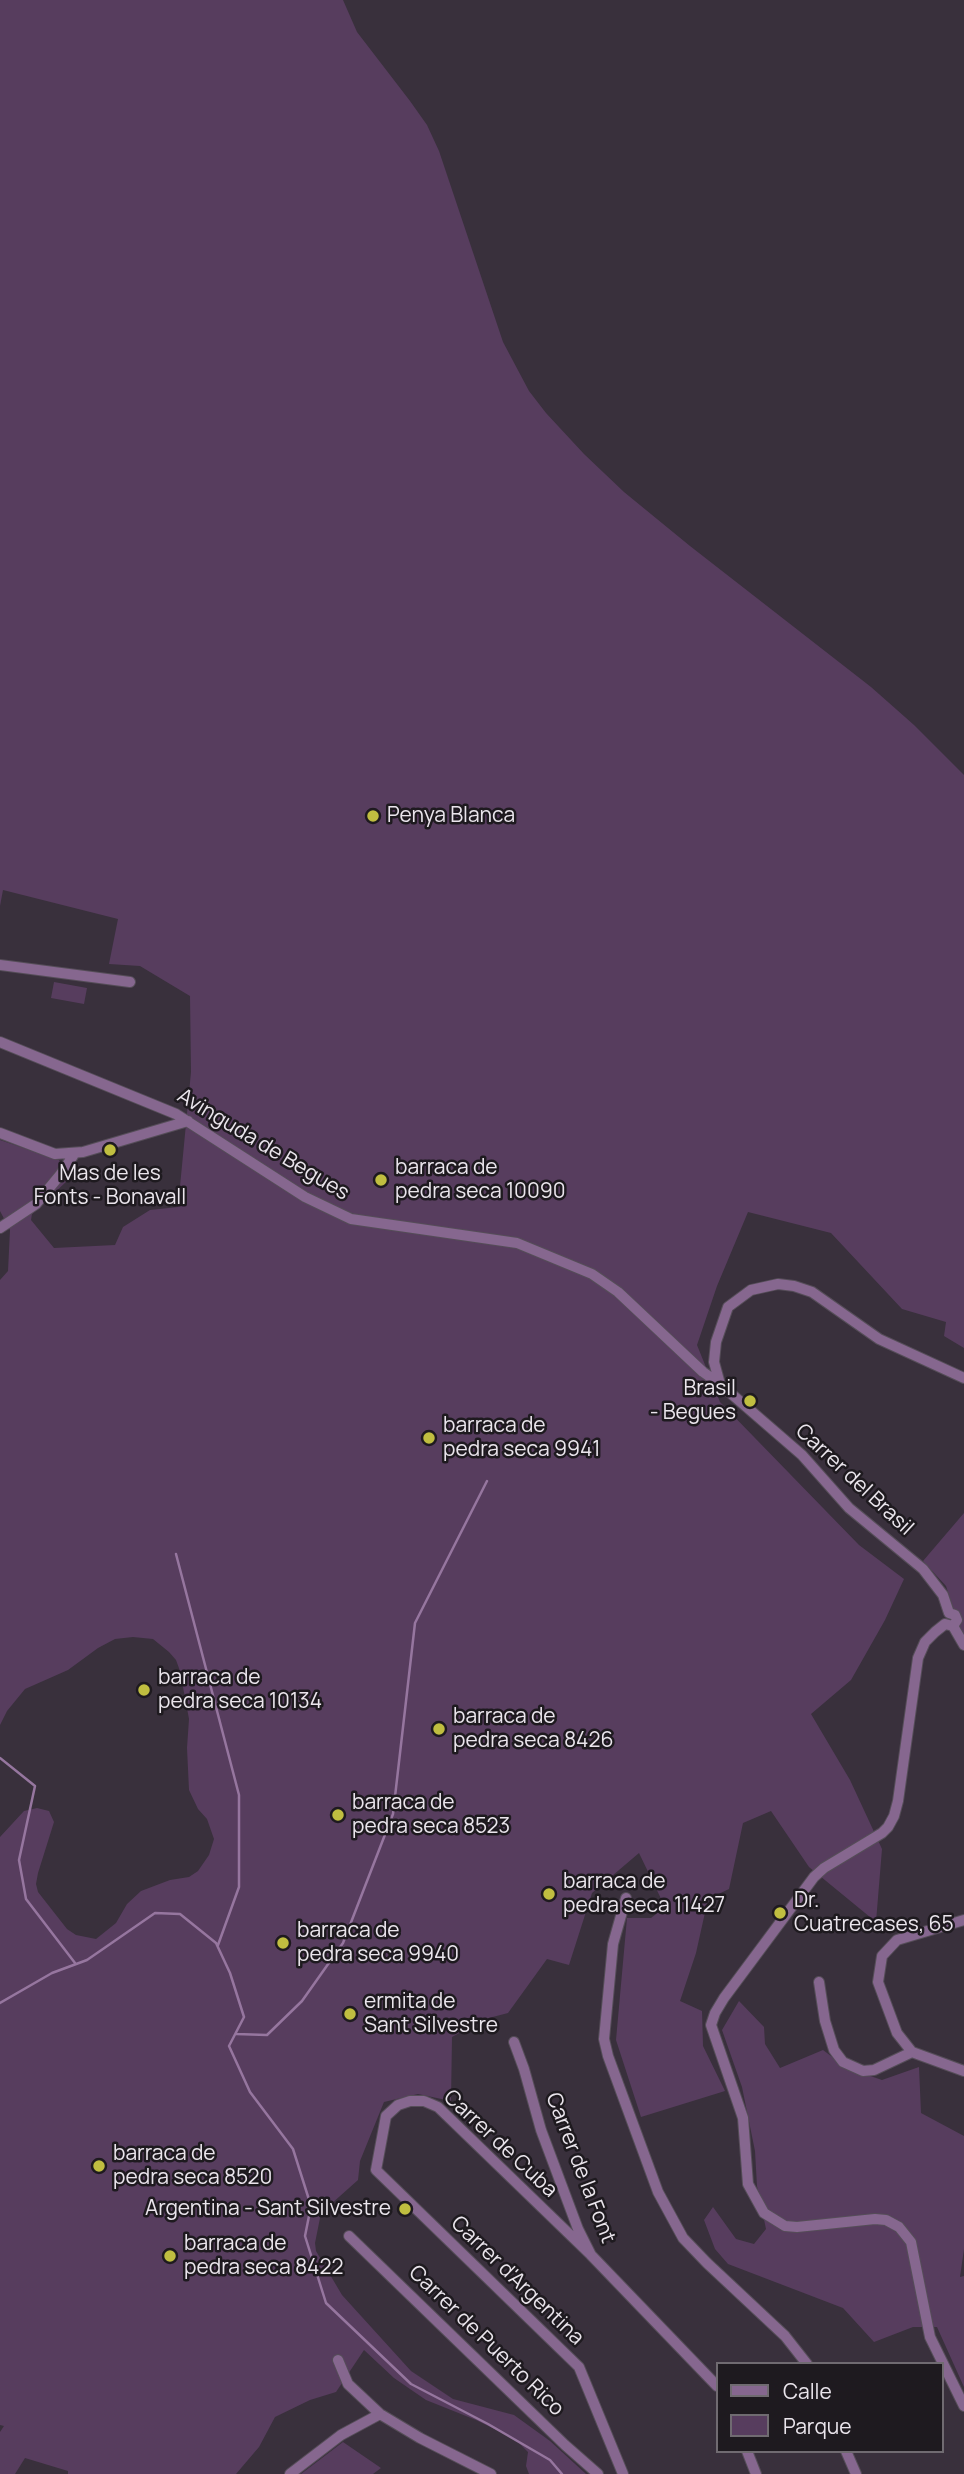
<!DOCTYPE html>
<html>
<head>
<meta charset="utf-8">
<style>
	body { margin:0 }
	#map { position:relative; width:964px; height:2474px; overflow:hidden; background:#39303c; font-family:Manrope,sans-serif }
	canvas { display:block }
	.legend { position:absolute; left:716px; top:2362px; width:228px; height:91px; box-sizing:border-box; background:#1e1a1f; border:2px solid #706b71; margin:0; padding:9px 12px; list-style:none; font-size:21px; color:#eae5ec }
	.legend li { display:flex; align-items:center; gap:14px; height:35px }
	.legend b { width:35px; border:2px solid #706b71 }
</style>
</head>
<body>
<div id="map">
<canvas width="964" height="2474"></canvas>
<ul class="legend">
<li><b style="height:9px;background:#86678f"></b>Calle</li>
<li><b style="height:19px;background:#573d5e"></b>Parque</li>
</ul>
</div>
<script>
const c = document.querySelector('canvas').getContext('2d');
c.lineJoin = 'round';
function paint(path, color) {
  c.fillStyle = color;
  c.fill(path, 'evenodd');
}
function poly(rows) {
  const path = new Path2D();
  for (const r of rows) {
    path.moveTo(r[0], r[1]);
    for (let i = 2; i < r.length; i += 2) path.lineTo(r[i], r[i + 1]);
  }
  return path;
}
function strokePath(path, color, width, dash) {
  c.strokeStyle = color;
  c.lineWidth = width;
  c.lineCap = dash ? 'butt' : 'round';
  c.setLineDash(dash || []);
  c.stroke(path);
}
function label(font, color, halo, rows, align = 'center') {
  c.font = font + ' Manrope,sans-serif';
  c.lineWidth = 5;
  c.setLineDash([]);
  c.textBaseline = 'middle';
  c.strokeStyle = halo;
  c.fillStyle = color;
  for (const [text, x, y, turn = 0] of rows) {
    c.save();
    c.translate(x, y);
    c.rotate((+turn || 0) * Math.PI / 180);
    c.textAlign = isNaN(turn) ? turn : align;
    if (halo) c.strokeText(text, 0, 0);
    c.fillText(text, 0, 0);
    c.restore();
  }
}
const green = poly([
	[0,0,343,0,357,32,410,101,427,125,439,151,503,342,529,391,546,413,584,454,624,492,690,546,871,687,914,725,964,775,964,1348,944,1336,946,1322,902,1309,831,1233,748,1212,717,1286,697,1345,720,1402,859,1545,904,1579,885,1620,851,1680,811,1714,850,1780,882,1849,876,1922,809,1867,771,1811,743,1823,729,1889,708,1899,696,1953,680,2001,702,2011,703,2046,725,2091,641,2117,616,2040,627,1918,651,1918,665,1907,639,1853,592,1893,569,1965,547,1959,508,2013,485,2019,452,2037,451,2101,418,2094,384,2102,360,2161,358,2180,321,2213,315,2243,316,2251,342,2295,411,2371,453,2399,514,2415,550,2441,586,2474,529,2474,526,2466,528,2452,515,2439,476,2420,426,2400,394,2378,364,2350,336,2392,310,2400,275,2417,259,2447,236,2474,68,2474,68,2471,25,2458,15,2474,0,2474,0,2432,4,2426,0,2425,0,1837,24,1811,37,1808,49,1811,54,1822,38,1873,36,1884,38,1892,67,1929,76,1935,96,1939,116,1923,127,1904,141,1891,170,1880,189,1877,198,1871,209,1855,214,1839,207,1819,198,1809,189,1790,187,1748,189,1719,180,1671,176,1660,169,1652,153,1639,133,1637,115,1639,98,1648,68,1670,25,1689,7,1711,0,1725,0,1280,8,1271,10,1230,0,1211,0,1140,59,1160,68,1180,32,1214,31,1220,54,1248,115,1245,123,1227,150,1210,178,1207,191,1072,190,996,140,966,109,964,118,919,3,890,0,906],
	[54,982,87,988,84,1004,51,998],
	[964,1513,964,1641,946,1586,923,1561],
	[739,2001,764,2027,765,2044,780,2068,823,2050,847,2068,882,2080,919,2067,921,2113,964,2136,964,2249,960,2277,964,2276,964,2387,937,2327,913,2327,874,2342,843,2308,728,2264,715,2249,704,2220,713,2207,736,2239,754,2244,766,2229,757,2186,755,2151,742,2087,722,2030],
	[343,2442,381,2468,373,2474,301,2474]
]);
const stream = poly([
	[176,1554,239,1795,239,1887,218,1945],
	[0,1758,35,1786,19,1860,26,1899,75,1963],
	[0,2003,52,1973,87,1960,155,1913,180,1914,216,1943,230,1973,244,2017,229,2046,250,2092,293,2149,311,2206,305,2236,326,2303,411,2384,488,2424,550,2460,562,2474],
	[236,2034,267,2035,302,2001,343,1943,393,1814,415,1623,487,1481]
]);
const minor = poly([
	[0,965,130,982],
	[0,1042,176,1114,305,1197,351,1219,517,1243,592,1274,618,1292,703,1372,720,1384,802,1455,849,1508,923,1569,943,1595,949,1613,955,1615,957,1620,953,1626],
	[0,1133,55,1154,83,1152,188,1121],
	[0,1228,36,1204,60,1175,75,1153],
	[720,1384,714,1362,716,1342,728,1307,751,1290,778,1284,794,1286,812,1292,879,1339,964,1378],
	[953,1626,945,1624,935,1632,925,1642,918,1658,898,1801,894,1816,888,1827,882,1833,824,1868,814,1877,724,1998,715,2013,711,2025,743,2118,748,2184,764,2213,785,2226,797,2227,875,2219,886,2220,899,2227,911,2242,930,2337,964,2406],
	[953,1626,964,1645],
	[626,1898,613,1944,604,2039,608,2056,658,2192,683,2238,707,2263,785,2336,807,2364],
	[964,1920,897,1940,882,1956,878,1982,897,2033,912,2052,964,2071],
	[819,1982,825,2021,834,2050,843,2062,863,2071,874,2070,912,2052],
	[514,2042,524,2069,541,2130,578,2229,591,2255,717,2386],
	[349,2236,565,2445,598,2474],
	[591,2255,438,2107,424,2101,410,2101,398,2105,386,2116,376,2170,579,2367,623,2474],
	[338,2360,348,2384,380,2414,420,2438,491,2474],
	[747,2451,756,2474],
	[846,2451,856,2474],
	[290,2474,341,2435,380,2414]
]);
const markers = [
	[373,816,7,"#c0be40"],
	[110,1150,7,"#c0be40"],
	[381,1180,7,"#c0be40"],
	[750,1401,7,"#c0be40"],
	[429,1438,7,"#c0be40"],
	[144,1690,7,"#c0be40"],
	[439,1729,7,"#c0be40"],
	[338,1815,7,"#c0be40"],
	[549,1894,7,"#c0be40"],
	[780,1913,7,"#c0be40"],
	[283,1943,7,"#c0be40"],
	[350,2014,7,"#c0be40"],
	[99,2166,7,"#c0be40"],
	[405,2209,7,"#c0be40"],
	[170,2256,7,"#c0be40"]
];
const poiNames = [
	["Penya Blanca",387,816],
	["barraca de",395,1168],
	["pedra seca 10090",395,1192],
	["Mas de les",110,1174,"center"],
	["Fonts - Bonavall",110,1198,"center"],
	["Brasil",736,1389,"right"],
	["- Begues",736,1413,"right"],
	["barraca de",443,1426],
	["pedra seca 9941",443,1450],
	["barraca de",158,1678],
	["pedra seca 10134",158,1702],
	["barraca de",453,1717],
	["pedra seca 8426",453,1741],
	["barraca de",352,1803],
	["pedra seca 8523",352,1827],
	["barraca de",563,1882],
	["pedra seca 11427",563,1906],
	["Dr.",794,1901],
	["Cuatrecases, 65",794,1925],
	["barraca de",297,1931],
	["pedra seca 9940",297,1955],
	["ermita de",364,2002],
	["Sant Silvestre",364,2026],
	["barraca de",113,2154],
	["pedra seca 8520",113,2178],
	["Argentina - Sant Silvestre",391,2209,"right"],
	["barraca de",184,2244],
	["pedra seca 8422",184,2268]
];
const streetNames = [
	["Avinguda de Begues",263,1145,31],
	["Carrer del Brasil",854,1480,43],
	["Carrer de Cuba",500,2144,43],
	["Carrer de la Font",580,2168,69],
	["Carrer d'Argentina",517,2281,44],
	["Carrer de Puerto Rico",486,2341,44]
];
paint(green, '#573d5e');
strokePath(stream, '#96769f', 2.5);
strokePath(minor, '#554d58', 12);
strokePath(minor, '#86678f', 10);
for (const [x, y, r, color] of markers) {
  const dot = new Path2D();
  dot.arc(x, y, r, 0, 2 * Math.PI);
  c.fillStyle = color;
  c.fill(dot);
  strokePath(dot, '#1e1a1f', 2.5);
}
label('21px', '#eae5ec', '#1e1a1f', poiNames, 'left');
label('21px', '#eae5ec', '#1e1a1f', streetNames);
</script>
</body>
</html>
